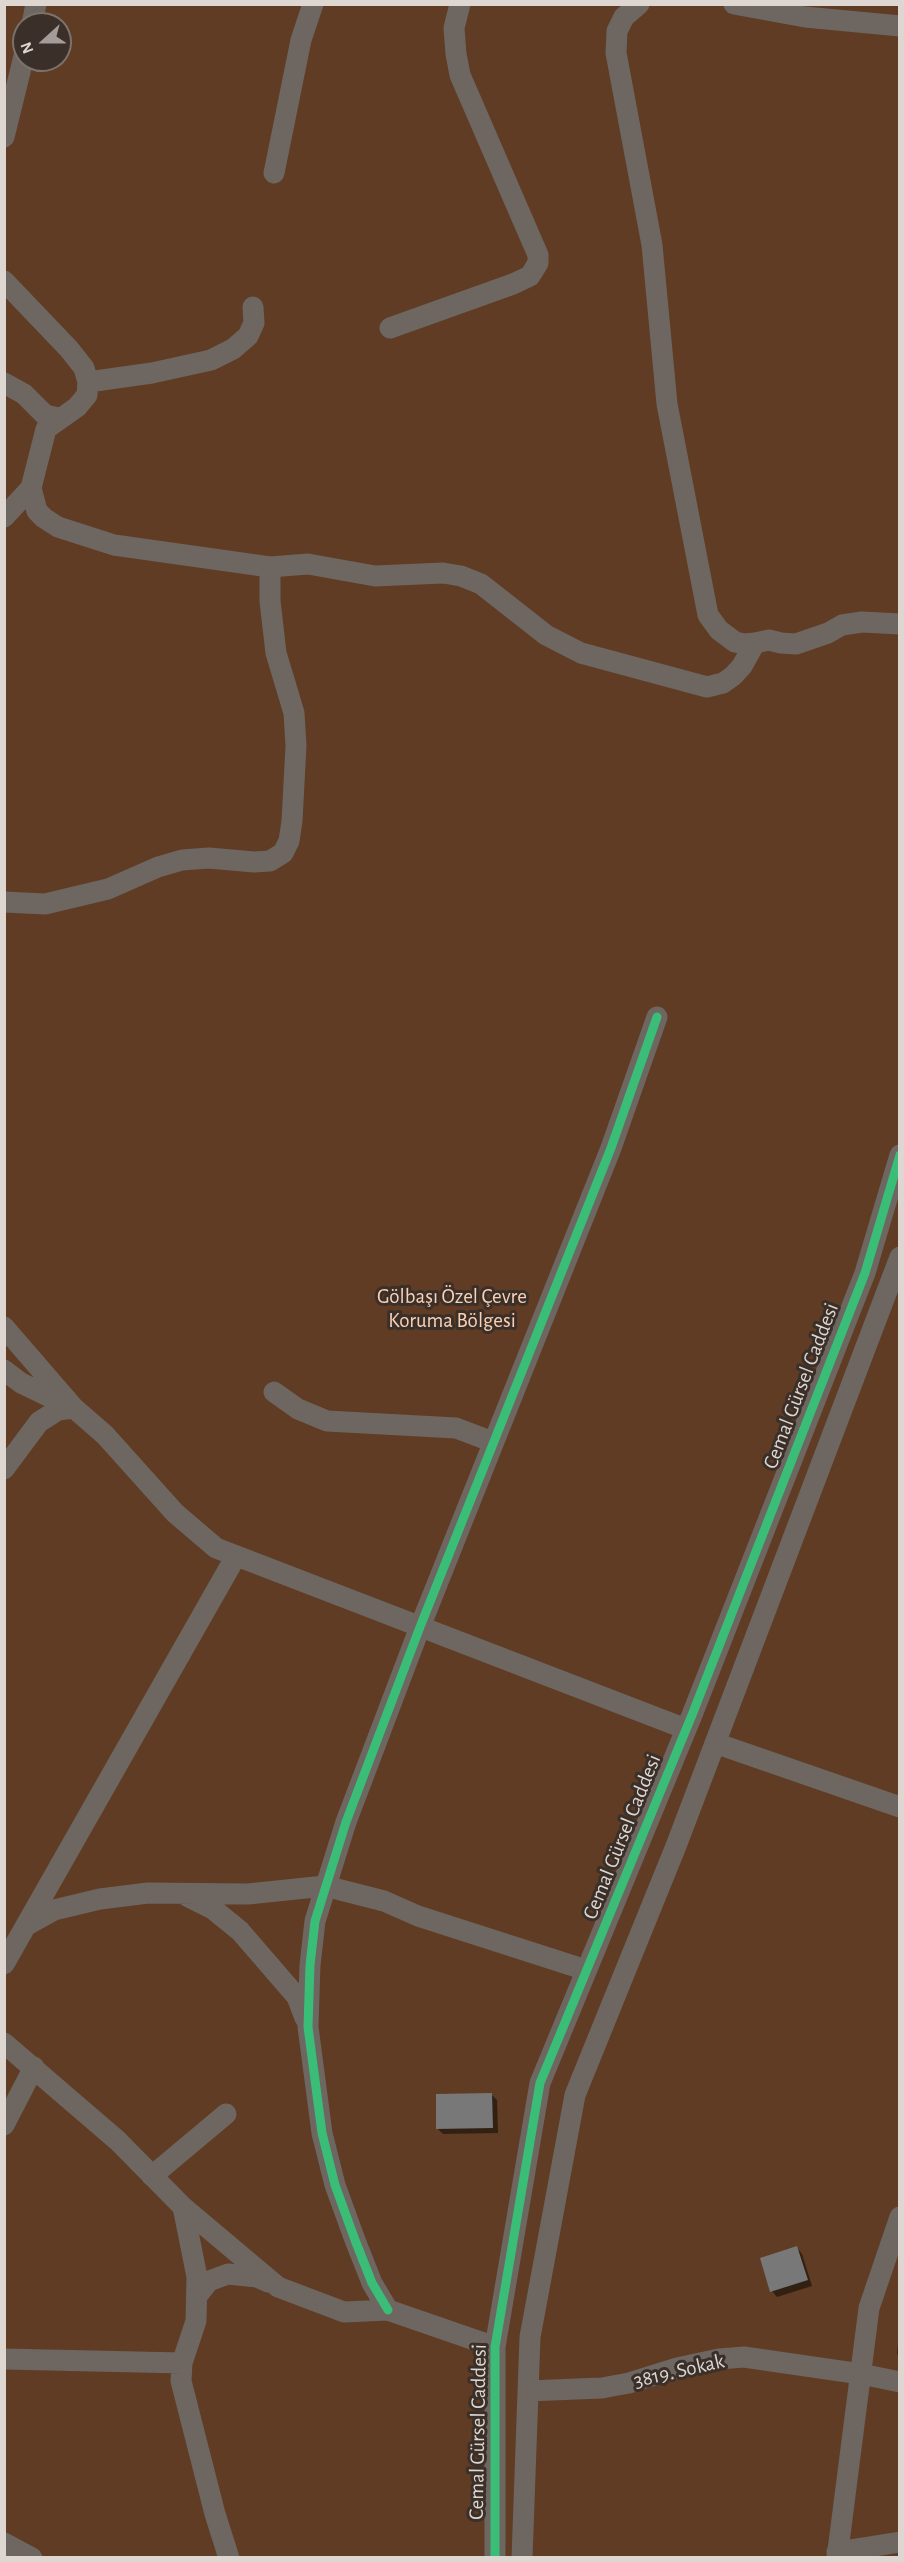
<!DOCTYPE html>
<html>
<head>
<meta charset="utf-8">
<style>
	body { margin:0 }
	#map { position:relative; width:904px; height:2562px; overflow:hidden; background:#37312d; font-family:"Alegreya Sans",sans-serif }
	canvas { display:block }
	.frame { position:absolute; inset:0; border:6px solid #ddd6d1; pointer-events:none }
	.north { position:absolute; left:12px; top:12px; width:60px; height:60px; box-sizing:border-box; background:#3b3029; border:2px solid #7c726c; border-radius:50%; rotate:249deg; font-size:16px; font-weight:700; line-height:24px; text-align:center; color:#ddd6d1 }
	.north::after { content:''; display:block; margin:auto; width:21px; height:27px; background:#a39c98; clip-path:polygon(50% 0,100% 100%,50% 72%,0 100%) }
</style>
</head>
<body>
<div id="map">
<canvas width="904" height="2562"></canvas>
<div class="frame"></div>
<div class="north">N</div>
</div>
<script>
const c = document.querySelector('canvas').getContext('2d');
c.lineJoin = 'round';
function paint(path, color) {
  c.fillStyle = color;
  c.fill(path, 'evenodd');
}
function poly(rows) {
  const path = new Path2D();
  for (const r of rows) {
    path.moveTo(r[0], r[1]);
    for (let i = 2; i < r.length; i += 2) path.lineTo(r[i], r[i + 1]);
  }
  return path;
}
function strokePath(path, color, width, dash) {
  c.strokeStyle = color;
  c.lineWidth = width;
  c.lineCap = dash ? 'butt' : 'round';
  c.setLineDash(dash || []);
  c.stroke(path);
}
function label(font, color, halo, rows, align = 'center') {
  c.font = font + ' "Alegreya Sans",sans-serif';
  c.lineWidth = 6;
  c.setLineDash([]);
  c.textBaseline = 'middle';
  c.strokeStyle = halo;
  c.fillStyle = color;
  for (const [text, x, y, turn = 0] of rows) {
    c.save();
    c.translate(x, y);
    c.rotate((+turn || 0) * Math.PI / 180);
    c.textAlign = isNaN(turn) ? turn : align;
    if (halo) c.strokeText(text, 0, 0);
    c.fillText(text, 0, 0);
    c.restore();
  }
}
const green = poly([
	[5,5,899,5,899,2557,5,2557],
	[24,24,60,24,60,60,24,60]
]);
const shadow = poly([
	[492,2095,497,2100,498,2133,443,2134,437,2128],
	[797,2248,802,2254,812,2286,777,2297,772,2291],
	[900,2322,900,2356,897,2354]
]);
const building = poly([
	[492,2093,493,2128,436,2129,436,2094],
	[797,2246,808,2280,770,2292,760,2258]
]);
const minor = poly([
	[639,4,624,17,617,31,616,53,652,245,667,404,708,615,719,630,735,642,745,644,755,643],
	[734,4,805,17,900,26],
	[32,24,36,4],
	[4,137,24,56],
	[274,173,301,40,313,4],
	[4,281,69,349,84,368,88,382,87,395,77,407,46,429,31,488,4,517],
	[390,328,513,284,530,276,538,263,538,255,460,75,456,54,454,28,460,4],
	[88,382,152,373,211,360,233,349,248,336,254,323,253,307],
	[4,383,24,394,45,415,59,418],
	[31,488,37,511,44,518,58,527,114,545,270,567,308,564,375,576,443,573,461,576,481,584,546,635,581,653,707,687,723,683,733,676,742,666,755,643,769,640,781,643,796,644,828,633,842,625,862,622,900,624],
	[4,902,45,904,108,889,158,867,182,860,209,858,254,862,270,861,283,853,289,841,292,821,296,746,294,713,276,653,270,601,270,567],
	[4,1327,74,1408,105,1435,175,1513,216,1548,686,1729],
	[4,1370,21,1383,69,1406],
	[274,1392,298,1409,327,1421,456,1428,493,1442],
	[4,1469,39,1422,58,1410,74,1408],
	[715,1743,900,1807],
	[187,1896,213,1909,240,1931,297,1997,305,2018],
	[27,1925,54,1910,100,1899,148,1893,248,1894,325,1886,384,1901,418,1916,586,1970],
	[4,1964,236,1556],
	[4,2043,118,2141,183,2207,278,2287,344,2312,388,2310,495,2347],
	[4,2125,34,2067],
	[152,2176,226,2114],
	[183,2207,197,2277,196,2321,182,2363,181,2381,215,2514,229,2558],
	[197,2296,209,2281,228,2274,257,2277,268,2282],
	[388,2310,372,2283,355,2240,335,2185,322,2133,308,2027,310,1965,315,1921,346,1822,420,1627,611,1148,657,1017],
	[4,2359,182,2363],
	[528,2391,602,2388,629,2383,677,2368,719,2359,744,2357,861,2374,900,2382],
	[4,2543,32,2558],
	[837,2552,900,2542],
	[495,2558,495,2347,540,2083,692,1715,865,1273,900,1155],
	[522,2558,530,2337,575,2095,676,1846,900,1257],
	[837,2558,869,2308,900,2217]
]);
const cycleway = poly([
	[388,2310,372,2283,355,2240,335,2185,322,2133,308,2027,310,1965,315,1921,346,1822,420,1627,611,1148,657,1017],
	[495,2558,495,2347,540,2083,692,1715,865,1273,900,1155]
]);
const parkNames = [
	["Gölbaşı Özel Çevre",452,1297],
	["Koruma Bölgesi",452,1321]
];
const streetNames = [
	["Cemal Gürsel Caddesi",801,1386,-69],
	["Cemal Gürsel Caddesi",622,1837,-68],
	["3819. Sokak",679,2371,-13],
	["Cemal Gürsel Caddesi",478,2432,-89]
];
paint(green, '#5f3c23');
paint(shadow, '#0007');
paint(building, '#787878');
strokePath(minor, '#6d6661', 21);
strokePath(cycleway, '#3abd76', 9);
label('21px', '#fad0b5', '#3b3029', parkNames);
label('21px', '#ddd6d1', '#3b3029', streetNames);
</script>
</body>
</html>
